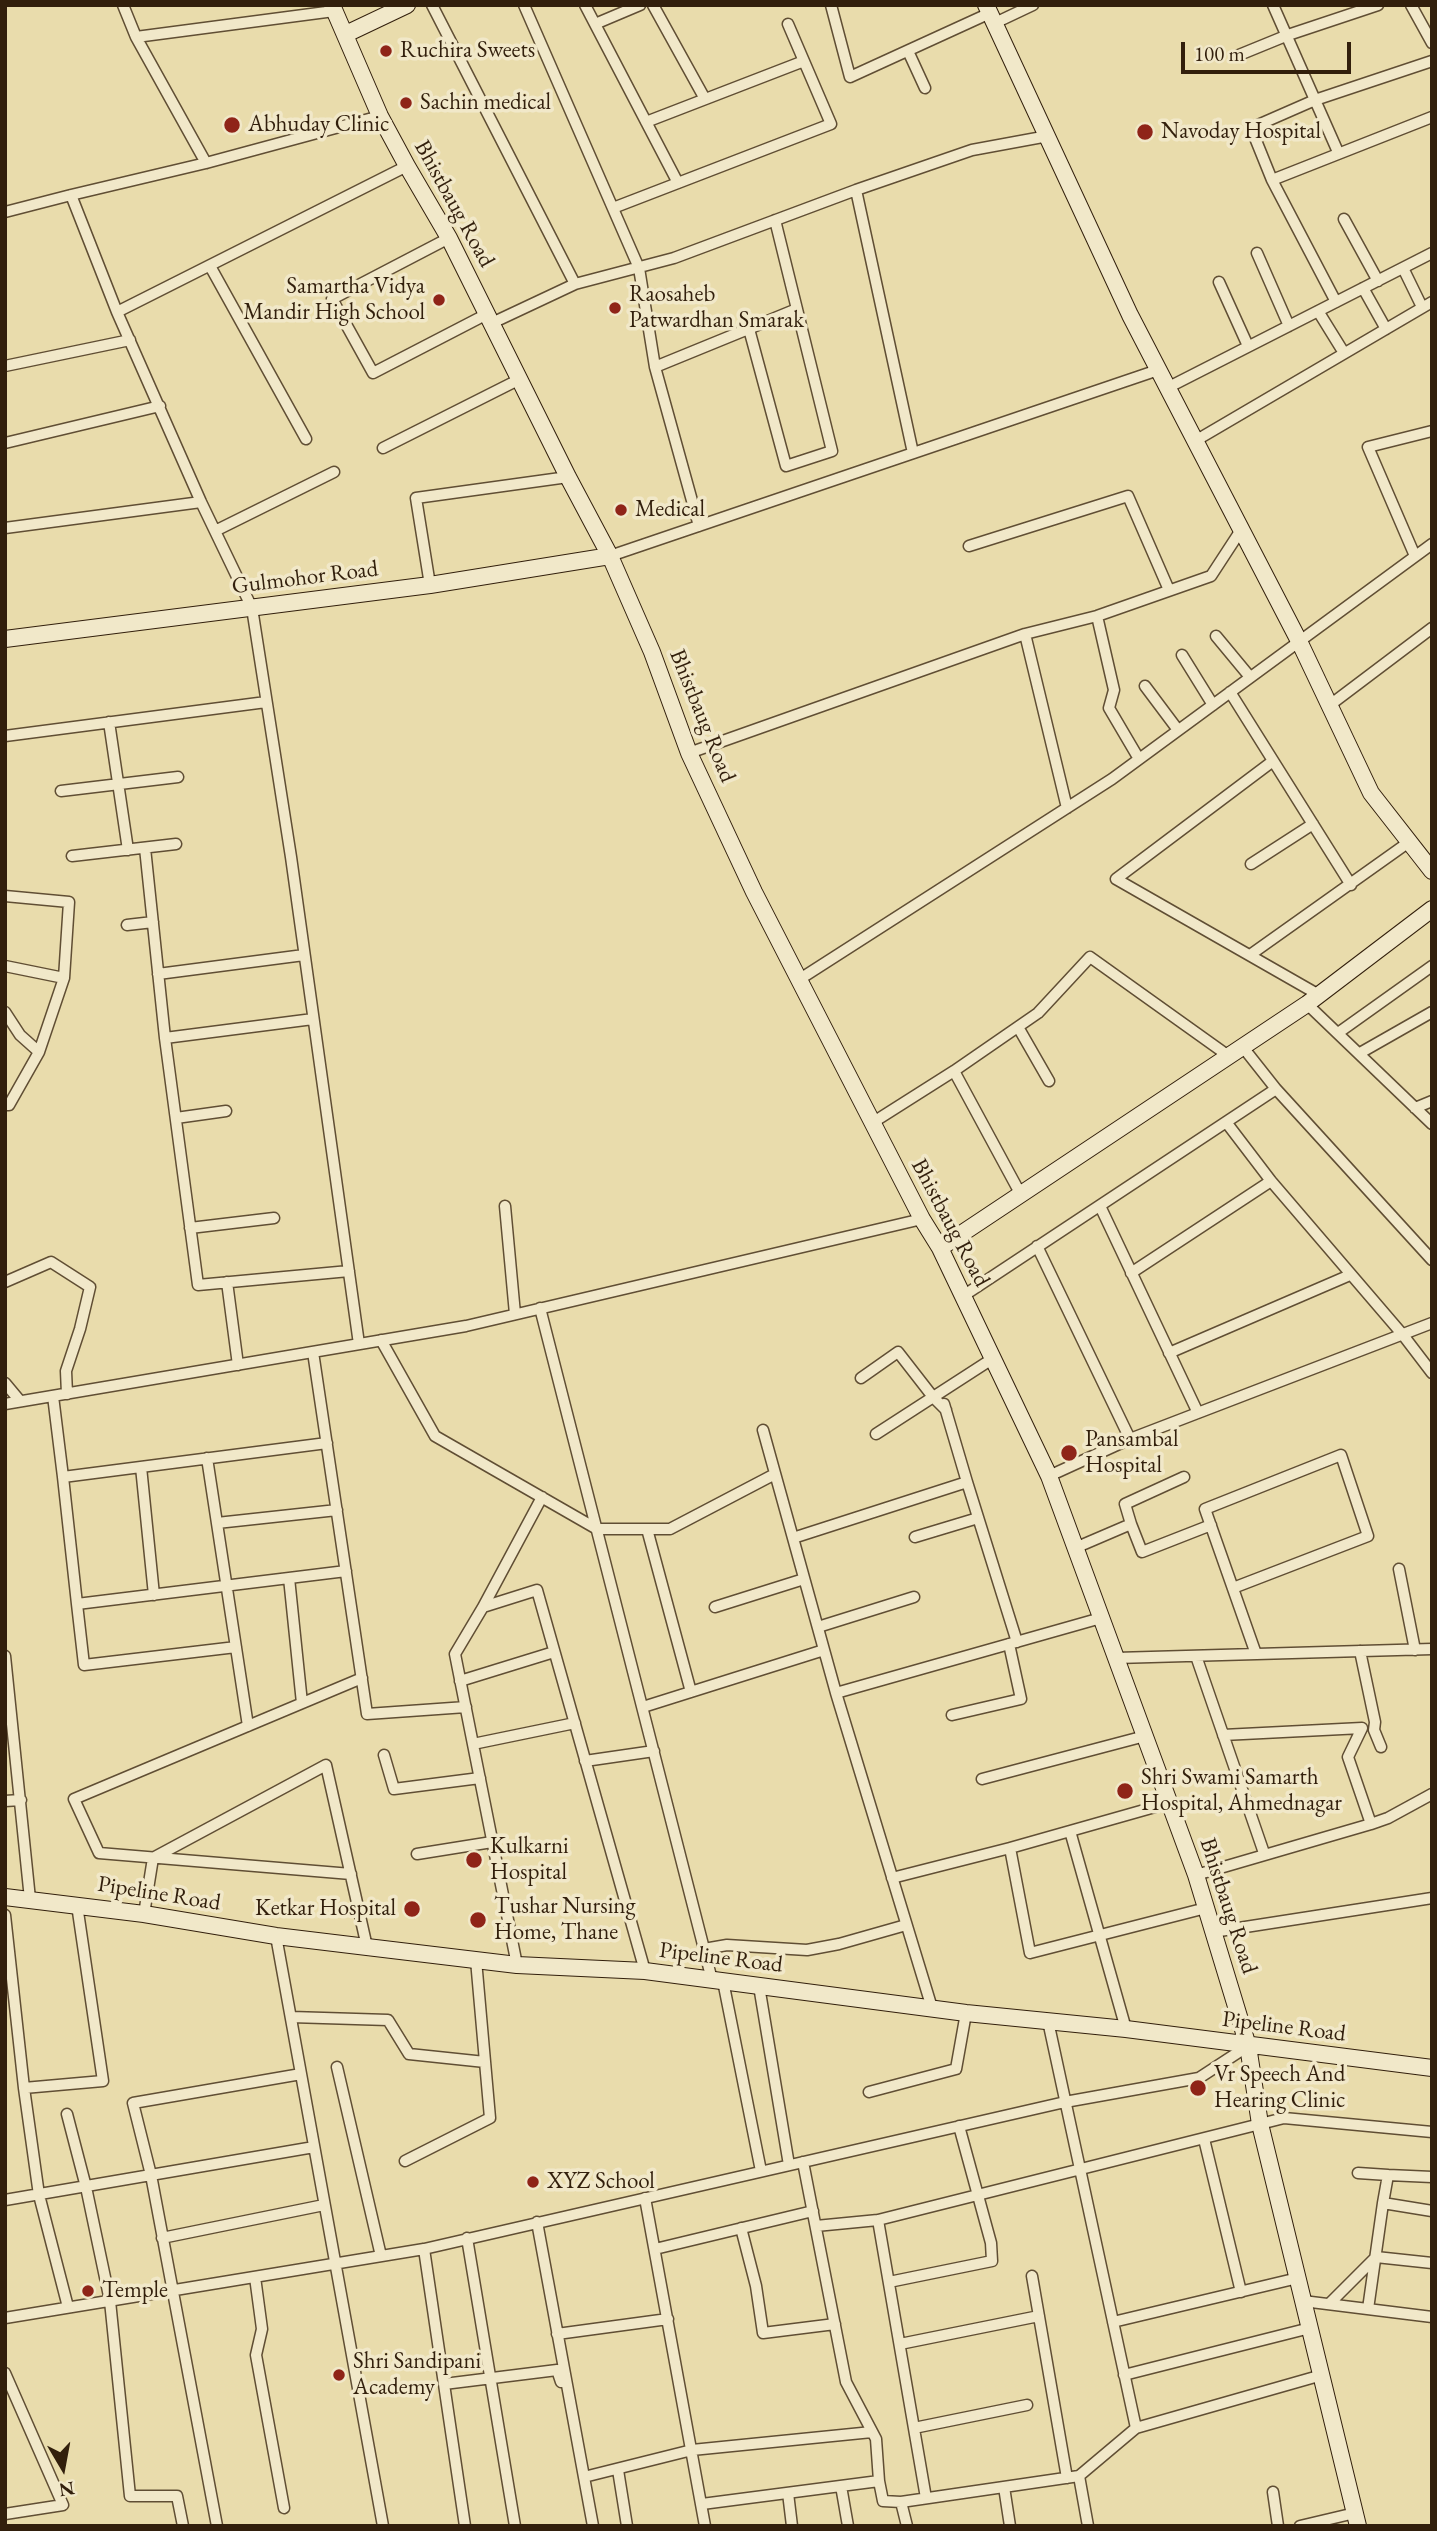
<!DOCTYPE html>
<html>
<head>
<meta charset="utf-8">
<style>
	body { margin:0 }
	#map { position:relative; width:1437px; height:2531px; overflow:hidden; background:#e9dcac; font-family:"EB Garamond",serif }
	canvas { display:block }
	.frame { position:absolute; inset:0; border:7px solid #321f0c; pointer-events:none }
	.north { position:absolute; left:28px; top:2433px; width:70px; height:70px; -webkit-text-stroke:5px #f1e8c9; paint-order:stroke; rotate:170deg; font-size:19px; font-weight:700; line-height:28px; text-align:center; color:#321f0c }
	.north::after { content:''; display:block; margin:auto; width:24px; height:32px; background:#321f0c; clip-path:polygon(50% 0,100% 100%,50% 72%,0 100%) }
	.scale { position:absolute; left:1181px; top:42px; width:170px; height:32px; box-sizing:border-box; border:4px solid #321f0c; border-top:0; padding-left:9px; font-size:21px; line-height:24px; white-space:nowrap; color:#321f0c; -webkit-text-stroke:5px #f1e8c9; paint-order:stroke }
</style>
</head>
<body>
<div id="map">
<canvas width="1437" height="2531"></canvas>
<div class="frame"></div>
<div class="north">N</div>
<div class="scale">100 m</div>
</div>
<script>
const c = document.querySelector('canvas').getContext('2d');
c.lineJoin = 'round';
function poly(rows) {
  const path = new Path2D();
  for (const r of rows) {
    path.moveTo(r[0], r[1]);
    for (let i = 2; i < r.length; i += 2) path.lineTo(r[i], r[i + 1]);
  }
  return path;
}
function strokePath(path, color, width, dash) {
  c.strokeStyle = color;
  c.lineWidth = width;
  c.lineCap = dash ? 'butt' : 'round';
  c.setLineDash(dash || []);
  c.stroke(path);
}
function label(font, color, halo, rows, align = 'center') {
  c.font = font + ' "EB Garamond",serif';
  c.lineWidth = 7;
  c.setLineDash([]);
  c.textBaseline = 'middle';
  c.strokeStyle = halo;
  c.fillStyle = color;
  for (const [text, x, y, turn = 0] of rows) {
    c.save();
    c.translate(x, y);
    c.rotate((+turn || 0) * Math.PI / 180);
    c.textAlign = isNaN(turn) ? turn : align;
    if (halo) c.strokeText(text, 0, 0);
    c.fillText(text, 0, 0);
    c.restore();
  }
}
const street = poly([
	[123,5,136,37],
	[432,5,575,284,492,323],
	[524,5,639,268,655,367,699,526],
	[585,5,678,183],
	[653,5,705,99],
	[831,5,850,77,990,13],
	[1273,5,1338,152],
	[1411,5,1432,43],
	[995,23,1033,5],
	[595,24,640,5],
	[908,51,925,88],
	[1239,55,1288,35,1378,5],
	[646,122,804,61],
	[206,163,136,37,334,11],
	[1272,180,1251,128,1315,100,1432,61],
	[856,190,913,453],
	[613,208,831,124,788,24],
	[5,212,71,195],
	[1344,219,1378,281],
	[449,238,332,299,373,373,487,314],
	[1257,253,1289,326],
	[210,266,306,439],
	[1403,268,1422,307],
	[1219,282,1248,346],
	[575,284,674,258,856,190,972,150,1048,136],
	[1363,288,1386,329],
	[1336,302,1272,180,1432,117],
	[1318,311,1344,353],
	[117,312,407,166],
	[749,329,786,466,832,451,775,220],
	[5,366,130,340],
	[655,367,797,309],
	[1167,388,1432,253],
	[1195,441,1432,302],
	[5,443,160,406],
	[383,448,520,379],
	[5,528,201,502],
	[215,531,334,472],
	[969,546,1128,496,1169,590],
	[610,556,1158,370],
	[1415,556,1368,447,1432,431],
	[430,585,416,498,568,477],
	[1097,616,1114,690,1109,708,1139,759],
	[1216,636,1250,677],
	[1182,655,1213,705],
	[1145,686,1178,730],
	[1230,692,1351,885],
	[1330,705,1432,628],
	[109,722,128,850],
	[5,736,266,702],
	[689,753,1025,634],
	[1273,761,1116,879,1319,995],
	[61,791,178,777],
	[1067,808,1025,634,1097,616,1211,576,1241,530],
	[145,848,165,1038,313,1019],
	[72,856,176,844],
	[1251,864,1313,824],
	[5,896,69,902,64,978,39,1052],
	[127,925,153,922],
	[1250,955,1409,842],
	[5,966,64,978],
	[158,974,304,955],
	[800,979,1112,779,1432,544],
	[1307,1004,1432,1124],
	[5,1012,20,1035,39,1052,9,1105,5,1105],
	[1018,1027,1049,1081],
	[1338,1033,1432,966],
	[165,1038,198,1285,349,1271],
	[1242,1046,1276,1089,1432,1260],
	[1360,1053,1432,1012],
	[954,1071,1020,1193],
	[1415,1108,1432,1101],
	[176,1118,226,1111],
	[1226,1122,1271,1181,1403,1335,1432,1373],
	[872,1123,954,1071,1038,1013,1090,957,1230,1057],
	[505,1206,515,1314],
	[1100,1206,1198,1413],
	[190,1228,274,1218],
	[1037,1246,1130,1439],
	[1131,1273,1271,1181],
	[5,1282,51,1262,90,1287,80,1329,66,1371,67,1394],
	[227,1282,238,1365],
	[963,1296,1276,1089],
	[540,1308,712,1980],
	[381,1340,435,1436,597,1529,670,1529,775,1474],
	[359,1344,291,857,252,608,201,502,117,312,71,195,206,163,380,116],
	[313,1352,367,1714,466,1707],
	[1169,1353,1350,1275],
	[861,1378,898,1352,933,1397,946,1410],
	[5,1383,20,1401],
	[53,1396,63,1477,327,1443],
	[5,1404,466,1326,922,1219],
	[944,1404,967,1482],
	[763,1430,836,1693,932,2008],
	[876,1434,992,1359],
	[207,1458,248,1726],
	[141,1467,154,1595],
	[1049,1476,1130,1439,1432,1323],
	[63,1477,77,1604,346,1571],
	[217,1523,337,1510],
	[1131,1524,1125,1504,1184,1477],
	[647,1529,691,1692],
	[915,1537,978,1518],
	[793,1538,967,1482,1017,1642],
	[1075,1548,1131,1524,1142,1552,1211,1525],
	[1399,1569,1415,1650],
	[289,1578,302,1703],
	[1233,1588,1368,1536,1341,1455,1205,1509,1256,1654],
	[77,1604,84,1665,236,1647],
	[483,1607,542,1497],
	[715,1607,804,1579],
	[818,1627,914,1597],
	[1360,1651,1375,1722,1374,1730,1381,1747],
	[5,1656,30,1899],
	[1196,1656,1264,1853],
	[1116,1658,1432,1649],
	[460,1681,554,1652],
	[836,1693,1101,1618],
	[643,1707,824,1650],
	[952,1715,1021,1699,1009,1644],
	[1223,1735,1362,1728,1348,1757,1371,1824,1388,1818,1432,1794],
	[473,1744,575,1723],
	[384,1755,394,1789,480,1778],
	[585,1761,654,1751],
	[982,1779,1145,1736],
	[5,1801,21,1800],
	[1169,1803,1010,1848,1030,1953,1206,1908],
	[1070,1831,1126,2029],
	[417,1854,492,1842],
	[351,1874,99,1853,74,1799,362,1678],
	[1196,1875,1371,1824],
	[892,1878,1010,1848],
	[144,1914,153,1858,326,1765,367,1947],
	[5,1915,24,2088],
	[1213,1932,1432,1898],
	[276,1936,383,2526],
	[704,1949,727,1945,807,1950,839,1944,906,1925],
	[517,1965,455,1654,483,1607,537,1590,645,1971],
	[723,1981,761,2171],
	[759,1986,789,2165],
	[291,2017,388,2020,409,2054,485,2062],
	[1048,2021,1136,2428],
	[337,2067,381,2256],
	[869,2092,956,2069,966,2013],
	[67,2114,86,2187,110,2301,130,2496,177,2496,183,2526],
	[1204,2139,1241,2292],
	[405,2161,490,2118,476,1960],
	[803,2162,846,2382,876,2439,879,2481],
	[1358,2173,1388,2175],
	[645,2198,705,2526],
	[5,2200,314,2147],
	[1383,2203,1388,2175,1432,2177],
	[878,2220,926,2498],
	[537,2222,593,2526],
	[816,2226,878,2220,1284,2118,1432,2132],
	[741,2228,756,2286,763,2333,835,2324],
	[162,2238,324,2205],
	[467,2238,515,2526],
	[424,2249,465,2526],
	[655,2249,813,2211],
	[1032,2276,1067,2478],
	[255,2277,262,2329,256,2355,284,2508],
	[889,2282,992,2261,991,2243,959,2126],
	[1303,2301,1432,2317],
	[1329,2304,1376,2257,1432,2263],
	[68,2307,39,2195,24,2088,103,2081,77,1905],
	[1368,2309,1383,2203,1432,2211],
	[5,2318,424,2249,1065,2102,1199,2078,1248,2046],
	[1113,2322,1298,2278],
	[557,2334,668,2319],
	[900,2344,1039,2316],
	[5,2373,63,2505,5,2514],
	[1124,2375,1310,2328],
	[444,2384,557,2370,561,2382],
	[914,2428,1027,2405],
	[618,2470,627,2526],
	[1079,2476,1088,2526],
	[584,2477,692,2450,872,2432],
	[841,2486,848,2526],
	[1004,2487,1010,2526],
	[1273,2492,1278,2526],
	[788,2493,792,2526],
	[901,2502,907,2526],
	[702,2504,879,2481,883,2501,901,2502,1079,2476,1136,2428,1322,2375],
	[217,2526,151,2175,133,2103,301,2074],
	[1300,2526,1355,2513]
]);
const secondary = poly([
	[332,5,380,116,407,166,449,238,568,477,610,556,652,652,689,753,754,892,922,1219,940,1248,1049,1476,1196,1875,1248,2046,1260,2124,1358,2526],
	[986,5,1130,315,1299,641,1371,793,1432,871],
	[346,34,407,5],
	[5,639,430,585,610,556],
	[940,1248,1307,1004,1432,909],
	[5,1897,144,1914,276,1936,367,1947,517,1965,645,1971,966,2013,1126,2029,1432,2068]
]);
const markers = [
	[386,51,7,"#8f2418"],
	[406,103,7,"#8f2418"],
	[232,125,9,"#8f2418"],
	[1145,132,9,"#8f2418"],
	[439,300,7,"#8f2418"],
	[615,308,7,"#8f2418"],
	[621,510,7,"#8f2418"],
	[1069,1453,9,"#8f2418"],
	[1125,1791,9,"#8f2418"],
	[474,1860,9,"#8f2418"],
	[412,1909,9,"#8f2418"],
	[478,1920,9,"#8f2418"],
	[1198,2088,9,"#8f2418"],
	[533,2182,7,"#8f2418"],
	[88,2291,7,"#8f2418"],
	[339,2375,7,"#8f2418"]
];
const poiNames = [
	["Ruchira Sweets",400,51],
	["Sachin medical",420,103],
	["Abhuday Clinic",248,125],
	["Navoday Hospital",1161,132],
	["Samartha Vidya",425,287,"right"],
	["Mandir High School",425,313,"right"],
	["Raosaheb",629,295],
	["Patwardhan Smarak",629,321],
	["Medical",635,510],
	["Pansambal",1085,1440],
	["Hospital",1085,1466],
	["Shri Swami Samarth",1141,1778],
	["Hospital, Ahmednagar",1141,1804],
	["Kulkarni",490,1847],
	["Hospital",490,1873],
	["Tushar Nursing",494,1907],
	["Home, Thane",494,1933],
	["Ketkar Hospital",396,1909,"right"],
	["Vr Speech And",1214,2075],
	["Hearing Clinic",1214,2101],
	["XYZ School",547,2182],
	["Temple",102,2291],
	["Shri Sandipani",353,2362],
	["Academy",353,2388]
];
const streetNames = [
	["Bhistbaug Road",454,204,61],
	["Gulmohor Road",305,578,-7],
	["Bhistbaug Road",702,716,68],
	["Bhistbaug Road",950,1223,62],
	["Pipeline Road",159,1894,9],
	["Bhistbaug Road",1228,1906,72],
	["Pipeline Road",721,1958,7],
	["Pipeline Road",1284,2027,7]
];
strokePath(street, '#604e34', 13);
strokePath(secondary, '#321f0c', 18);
strokePath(street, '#f1e8c9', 10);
strokePath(secondary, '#f1e8c9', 16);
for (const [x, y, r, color] of markers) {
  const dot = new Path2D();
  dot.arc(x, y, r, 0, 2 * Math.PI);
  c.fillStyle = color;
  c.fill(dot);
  strokePath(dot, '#f1e8c9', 2.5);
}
label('23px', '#321f0c', '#f1e8c9', poiNames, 'left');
label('23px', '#321f0c', '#f1e8c9', streetNames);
</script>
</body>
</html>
